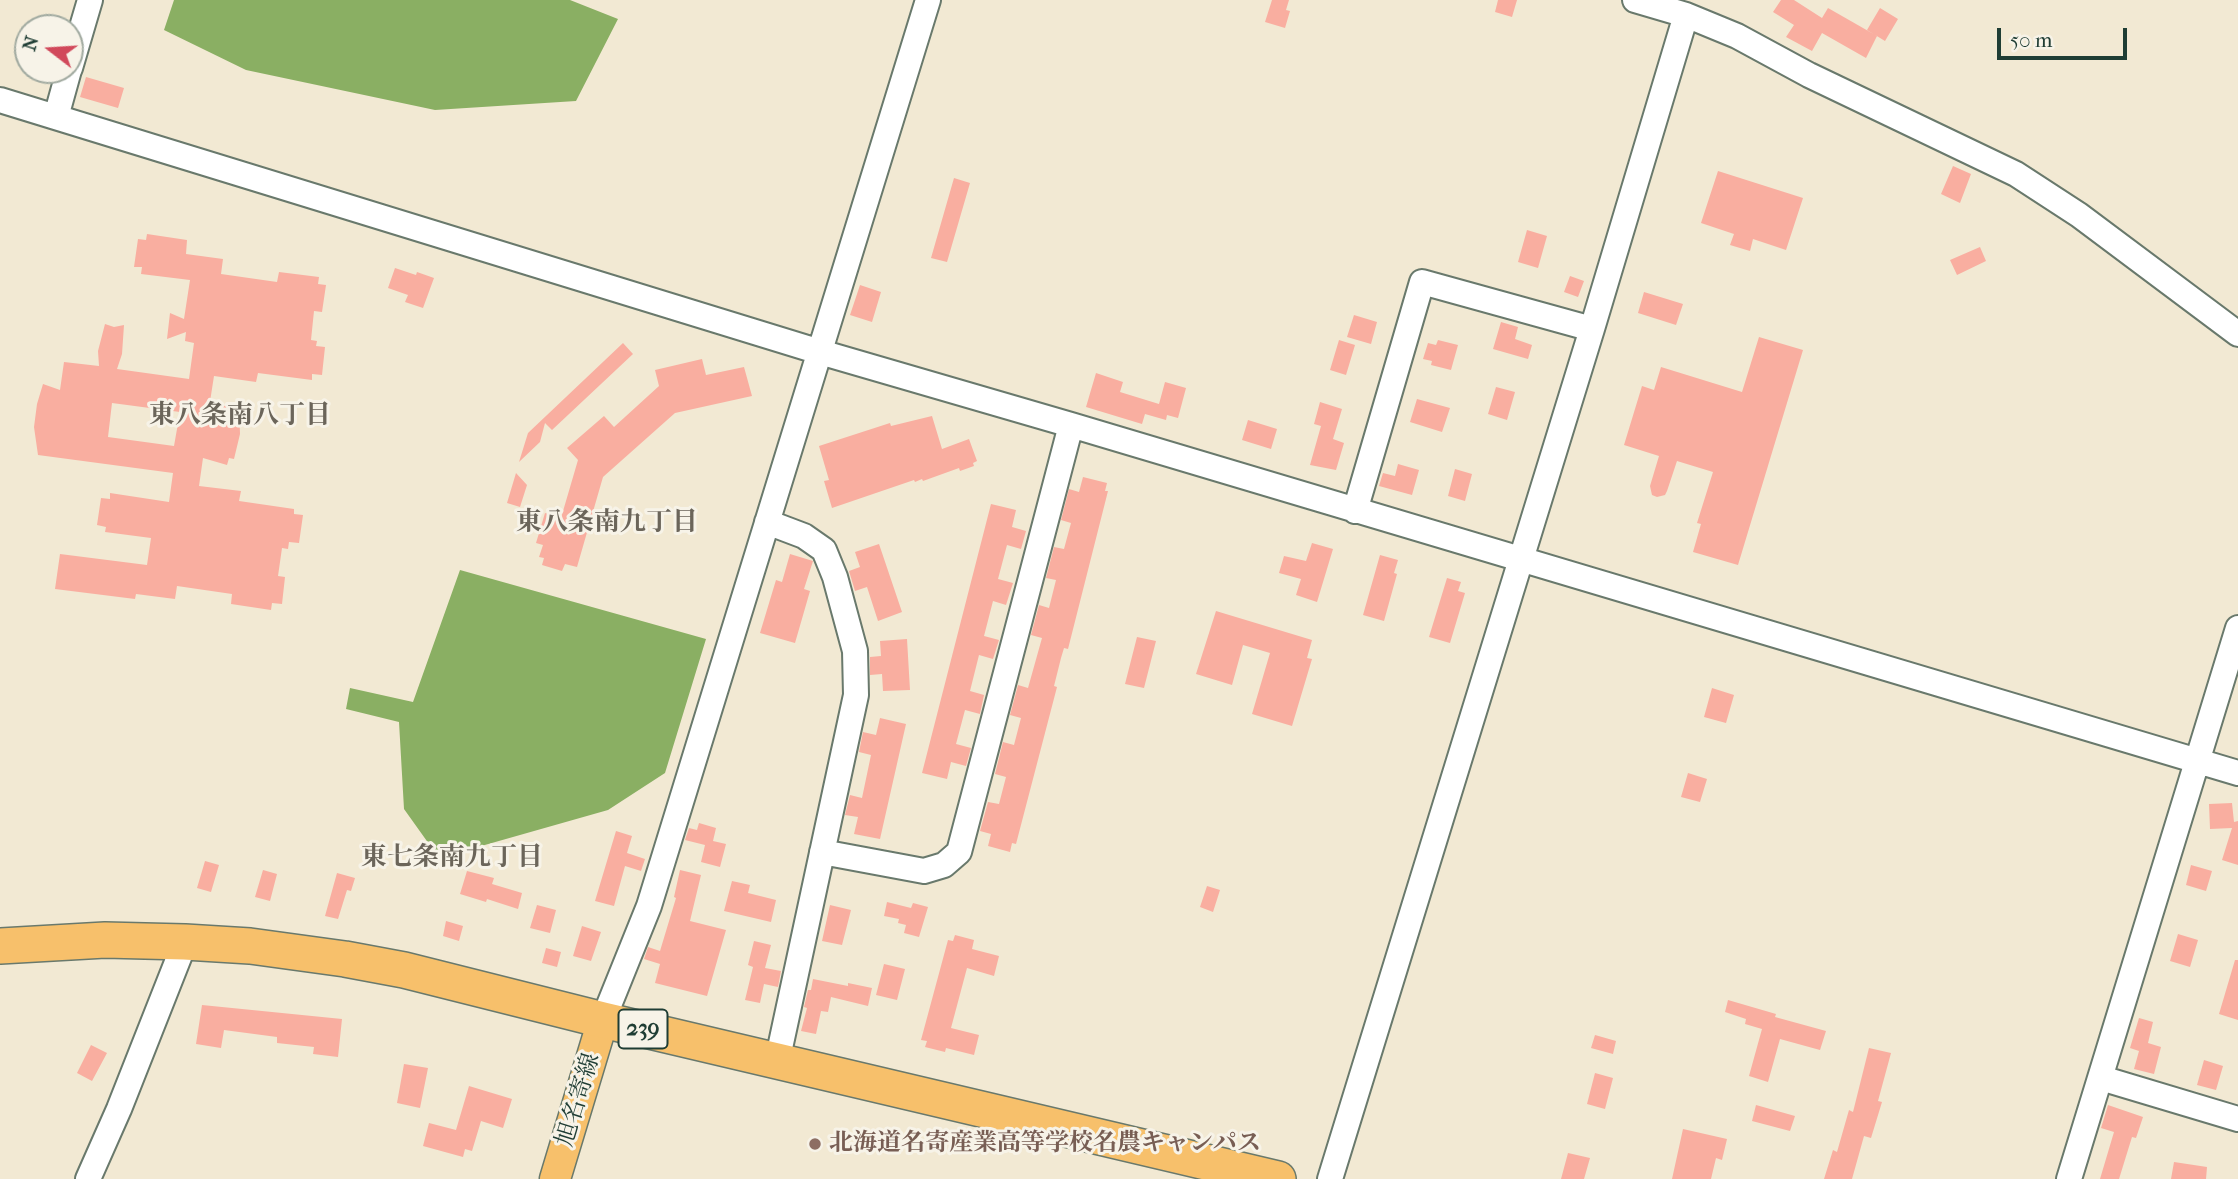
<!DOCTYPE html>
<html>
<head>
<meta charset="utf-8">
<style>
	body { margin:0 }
	#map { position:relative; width:2238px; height:1179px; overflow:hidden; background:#f2e9d3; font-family:"IM FELL French Canon",serif }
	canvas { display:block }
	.north { position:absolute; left:14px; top:14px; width:70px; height:70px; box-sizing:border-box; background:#f7f3e8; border:2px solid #a1aaa0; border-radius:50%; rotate:287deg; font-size:19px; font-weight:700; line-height:28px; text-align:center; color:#1f3d34 }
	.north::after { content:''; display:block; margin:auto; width:24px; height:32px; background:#d1495b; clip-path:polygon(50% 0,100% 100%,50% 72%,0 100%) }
	.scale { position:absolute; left:1997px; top:28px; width:130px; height:32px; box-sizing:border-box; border:4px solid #1f3d34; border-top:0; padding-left:9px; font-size:21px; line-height:24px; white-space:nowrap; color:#1f3d34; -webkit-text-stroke:5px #f7f3e8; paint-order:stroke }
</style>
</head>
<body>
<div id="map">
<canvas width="2238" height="1179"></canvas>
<div class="north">N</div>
<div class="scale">50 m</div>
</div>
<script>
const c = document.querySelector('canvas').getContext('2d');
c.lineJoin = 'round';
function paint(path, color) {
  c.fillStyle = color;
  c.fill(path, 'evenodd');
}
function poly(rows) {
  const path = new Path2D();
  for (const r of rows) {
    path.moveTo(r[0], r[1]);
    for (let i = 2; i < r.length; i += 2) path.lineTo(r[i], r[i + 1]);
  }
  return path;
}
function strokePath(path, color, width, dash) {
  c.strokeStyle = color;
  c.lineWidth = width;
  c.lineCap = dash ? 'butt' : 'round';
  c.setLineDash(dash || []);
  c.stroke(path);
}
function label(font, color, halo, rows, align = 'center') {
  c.font = font + ' "IM FELL French Canon","Noto Serif JP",serif';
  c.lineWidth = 6;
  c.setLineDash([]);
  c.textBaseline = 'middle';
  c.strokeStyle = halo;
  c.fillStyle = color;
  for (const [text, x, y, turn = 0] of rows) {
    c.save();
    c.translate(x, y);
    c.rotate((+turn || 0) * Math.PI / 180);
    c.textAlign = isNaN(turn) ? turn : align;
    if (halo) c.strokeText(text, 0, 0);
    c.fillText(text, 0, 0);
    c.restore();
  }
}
const forest = poly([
	[174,0,570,0,618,19,576,101,435,110,246,70,164,30],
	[460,570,706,639,665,773,608,810,439,858,404,809,399,722,346,709,350,688,413,702]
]);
const building = poly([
	[1272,0,1289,0,1286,10,1290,11,1285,28,1265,22],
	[1498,0,1517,0,1512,17,1495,12],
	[1781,0,1794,0,1822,18,1828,8,1877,36,1866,58,1822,33,1812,51,1786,37,1794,25,1773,12],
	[1880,8,1898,19,1885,41,1867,30],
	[86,77,124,88,118,108,80,97],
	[1953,166,1971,174,1960,203,1941,194],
	[1718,171,1803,198,1786,250,1753,239,1750,251,1730,245,1734,234,1701,223],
	[954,178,970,183,947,262,931,258],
	[1527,230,1547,236,1538,268,1518,262],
	[147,234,187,240,186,254,223,259,221,274,277,282,279,272,319,277,318,284,326,285,322,312,314,311,311,340,317,341,316,346,325,347,322,375,312,374,312,380,258,373,256,382,214,376,209,408,239,404,240,434,234,459,229,458,227,465,203,458,199,486,241,491,239,501,294,509,294,514,303,515,299,543,289,542,288,549,282,548,278,576,285,577,282,604,272,603,271,610,231,604,232,594,177,586,175,599,136,594,135,599,55,589,60,554,147,565,151,538,105,532,106,527,97,525,101,498,110,499,110,493,169,502,173,473,38,455,34,427,37,404,43,384,60,390,64,362,99,366,98,351,105,324,114,327,124,325,122,354,117,369,189,379,194,343,185,341,186,332,167,339,170,313,184,319,190,280,141,274,142,267,134,267,138,239,146,240],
	[112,403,180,412,174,446,108,437],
	[1980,247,1986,261,1957,275,1950,260],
	[395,268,416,275,417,272,434,278,423,308,405,302,408,295,388,288],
	[1570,276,1584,281,1578,297,1564,292],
	[860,285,881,292,872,322,850,315],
	[1644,292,1683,304,1676,325,1638,313],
	[1354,315,1377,322,1371,344,1347,337],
	[1501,322,1518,327,1515,339,1532,345,1528,359,1493,349],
	[1759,337,1803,350,1738,565,1693,552,1701,524,1697,523,1713,472,1677,461,1667,491,1665,495,1657,497,1652,495,1650,486,1659,456,1624,445,1642,386,1654,390,1661,367,1742,392],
	[1339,340,1355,345,1346,375,1330,370],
	[1438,340,1458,345,1451,370,1431,365,1432,361,1423,359,1428,343,1436,345],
	[623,343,633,354,552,430,545,423,540,442,519,462,528,433],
	[702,359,706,375,744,367,752,396,675,413,603,477,577,567,565,564,562,571,542,565,544,558,539,557,543,545,536,543,545,513,561,518,578,460,567,448,604,416,614,427,659,386,655,370],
	[1096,373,1123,382,1120,392,1159,404,1165,382,1186,388,1178,418,1167,415,1166,420,1145,414,1142,424,1086,407],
	[1496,387,1515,392,1507,420,1488,414],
	[1417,399,1450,408,1442,432,1410,422],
	[1320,402,1342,409,1333,439,1344,443,1336,470,1310,465,1321,426,1314,424],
	[932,416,942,449,969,439,977,461,973,463,974,466,960,471,959,468,923,481,922,479,915,482,914,480,832,508,824,481,829,480,819,446,890,423,891,426],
	[1248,420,1277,429,1271,449,1242,440],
	[1398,464,1419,470,1412,495,1379,486,1383,473,1395,476],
	[1455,469,1472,474,1465,501,1448,496],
	[516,473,527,485,520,507,507,503],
	[1083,477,1107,483,1105,491,1108,491,1068,649,1064,648,1061,658,1054,686,1057,687,1016,844,1012,843,1010,852,988,846,991,834,980,831,988,802,999,804,1006,777,995,774,1003,742,1014,745,1021,718,1010,715,1018,685,1028,688,1042,638,1031,635,1039,605,1049,608,1056,580,1046,578,1054,547,1064,549,1071,523,1061,520,1069,489,1079,492],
	[991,504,1016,510,1012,527,1026,531,1021,549,1007,545,998,579,1013,583,1006,605,993,601,984,636,999,640,993,659,979,655,970,691,984,695,980,714,965,710,956,744,971,748,966,766,951,762,947,779,922,773],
	[1312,543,1333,549,1317,602,1296,595,1301,579,1279,573,1284,556,1306,561],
	[879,544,902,612,878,621,867,587,855,591,849,571,860,567,855,552],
	[790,554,813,561,804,589,810,591,795,643,760,633,776,580,782,582],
	[1380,555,1398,560,1394,573,1397,574,1384,621,1363,615],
	[1447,578,1461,582,1458,591,1465,593,1450,643,1429,637],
	[1216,611,1312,640,1307,658,1312,659,1292,726,1252,714,1270,653,1243,645,1232,685,1196,674],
	[1137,637,1156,641,1144,688,1125,684],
	[907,639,910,690,883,691,882,674,870,675,870,657,881,656,880,641],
	[1712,688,1734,695,1726,723,1704,717],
	[880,718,906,724,880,839,854,834,858,817,845,815,850,795,862,798,871,755,859,752,863,732,876,735],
	[1688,773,1707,779,1700,802,1681,797],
	[2232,803,2234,822,2238,821,2238,865,2222,860,2232,828,2210,829,2209,804],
	[699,823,716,828,713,841,726,844,720,867,701,862,705,845,685,840,689,828,697,830],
	[616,831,632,836,627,853,645,859,641,871,625,866,614,906,595,901],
	[205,861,219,865,211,892,197,888],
	[2191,865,2212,871,2206,891,2186,885],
	[263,870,277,874,270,901,255,897],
	[680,870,701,875,690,921,726,930,707,996,655,983,660,964,644,959,648,947,660,951,676,898,674,897],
	[467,871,494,878,492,884,522,893,518,909,487,899,486,902,460,894],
	[337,873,355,878,351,891,347,890,338,919,325,916],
	[732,881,750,885,748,893,776,900,771,922,724,911],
	[1207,886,1220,890,1213,912,1200,907],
	[887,902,911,908,913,903,928,907,919,937,904,933,906,925,898,923,899,919,884,916],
	[537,905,556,910,550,933,530,928],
	[830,905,851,910,842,945,822,941],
	[446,921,463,926,459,941,443,936],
	[582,926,601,932,591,961,573,956],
	[2178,934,2198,940,2190,967,2170,961],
	[955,935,974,940,972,949,999,956,994,976,967,968,951,1028,979,1035,974,1055,946,1048,945,1052,925,1047,927,1041,921,1040,948,940,953,941],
	[754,941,771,945,765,968,781,971,778,987,764,984,760,1003,745,1000,753,967,748,965],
	[546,948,561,952,557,967,542,963],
	[2235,960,2238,960,2238,1020,2219,1014],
	[884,964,905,969,897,1000,876,995],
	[813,979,848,986,848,983,872,988,868,1006,831,997,828,1012,821,1011,816,1034,801,1031,807,1008,804,1007,808,990,811,990],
	[1728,1000,1776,1014,1775,1017,1826,1031,1820,1050,1780,1039,1768,1082,1749,1076,1762,1029,1745,1024,1746,1019,1725,1012],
	[202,1005,342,1019,338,1057,313,1054,314,1047,277,1043,277,1037,224,1030,221,1048,196,1044],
	[2139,1018,2153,1022,2148,1043,2161,1047,2154,1074,2134,1069,2139,1051,2130,1048],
	[1595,1035,1616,1041,1613,1054,1591,1048],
	[91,1045,107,1053,92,1081,77,1073],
	[1869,1048,1891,1053,1878,1101,1882,1102,1871,1138,1864,1136,1852,1179,1824,1179,1833,1150,1837,1152,1849,1110,1853,1112],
	[2204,1060,2223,1066,2216,1090,2197,1085],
	[404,1064,428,1068,420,1108,397,1103],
	[1595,1073,1613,1078,1605,1109,1587,1104],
	[469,1086,512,1099,503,1128,481,1121,472,1151,465,1149,463,1157,423,1146,429,1123,456,1130],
	[1756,1105,1795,1116,1790,1131,1752,1121],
	[2108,1105,2143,1117,2136,1138,2132,1137,2119,1179,2100,1179,2114,1132,2101,1128],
	[1683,1129,1727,1139,1722,1160,1716,1158,1711,1179,1672,1179],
	[1568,1153,1590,1158,1584,1179,1561,1179],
	[2174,1162,2207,1167,2206,1179,2171,1179]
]);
const minor = poly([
	[1635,0,1686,15,1737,36,1809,75,2016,174,2079,215,2238,334],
	[70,68,90,0],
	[0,100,820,352,1071,425,2238,773],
	[56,117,69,70],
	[1355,511,1422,282,1592,329],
	[767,522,804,536,824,550,835,577,855,651,856,695,777,1062],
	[822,852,924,871,944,865,959,852,1071,425],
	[603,1020,649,906,928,0],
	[2101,1078,2238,1119],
	[88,1179,119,1109,185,942],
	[1330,1179,1592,329,1686,15],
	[2069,1179,2238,628]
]);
const major = poly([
	[555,1179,603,1020]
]);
const highway = poly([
	[0,946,105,940,185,942,250,946,345,959,404,970,603,1020,1278,1179]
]);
const markers = [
	[815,1144,7,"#8d6e63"]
];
const shields = [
	[643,1029,49]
];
const shieldNames = [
	["239",643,1029]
];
const streetNames = [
	["旭名寄線",579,1100,-73]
];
const educationNames = [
	["北海道名寄産業高等学校名農キャンパス",829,1144]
];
const neighbourhoodNames = [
	["東八条南八丁目",240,417],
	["東八条南九丁目",607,524],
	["東七条南九丁目",452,859]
];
paint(forest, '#8aaf63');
paint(building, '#f9aea0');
strokePath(minor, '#69796c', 28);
strokePath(major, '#69796c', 33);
strokePath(highway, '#69796c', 38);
strokePath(minor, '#fff', 24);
strokePath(major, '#f7c06b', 30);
strokePath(highway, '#f7c06b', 35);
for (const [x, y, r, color] of markers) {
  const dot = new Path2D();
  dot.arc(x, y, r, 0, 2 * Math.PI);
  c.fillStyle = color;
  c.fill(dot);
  strokePath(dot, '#f7f3e8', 2.5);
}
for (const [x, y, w] of shields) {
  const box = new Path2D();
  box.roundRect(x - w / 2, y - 19.5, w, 39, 5);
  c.fillStyle = '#f7f3e8';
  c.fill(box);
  strokePath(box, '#1f3d34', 2);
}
label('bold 23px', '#1f3d34', null, shieldNames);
label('24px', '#1f3d34', '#f7f3e8', streetNames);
label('bold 24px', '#785e54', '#f7f3e8', educationNames, 'left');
label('bold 26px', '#6b655a', '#f7f3e8', neighbourhoodNames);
</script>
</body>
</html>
